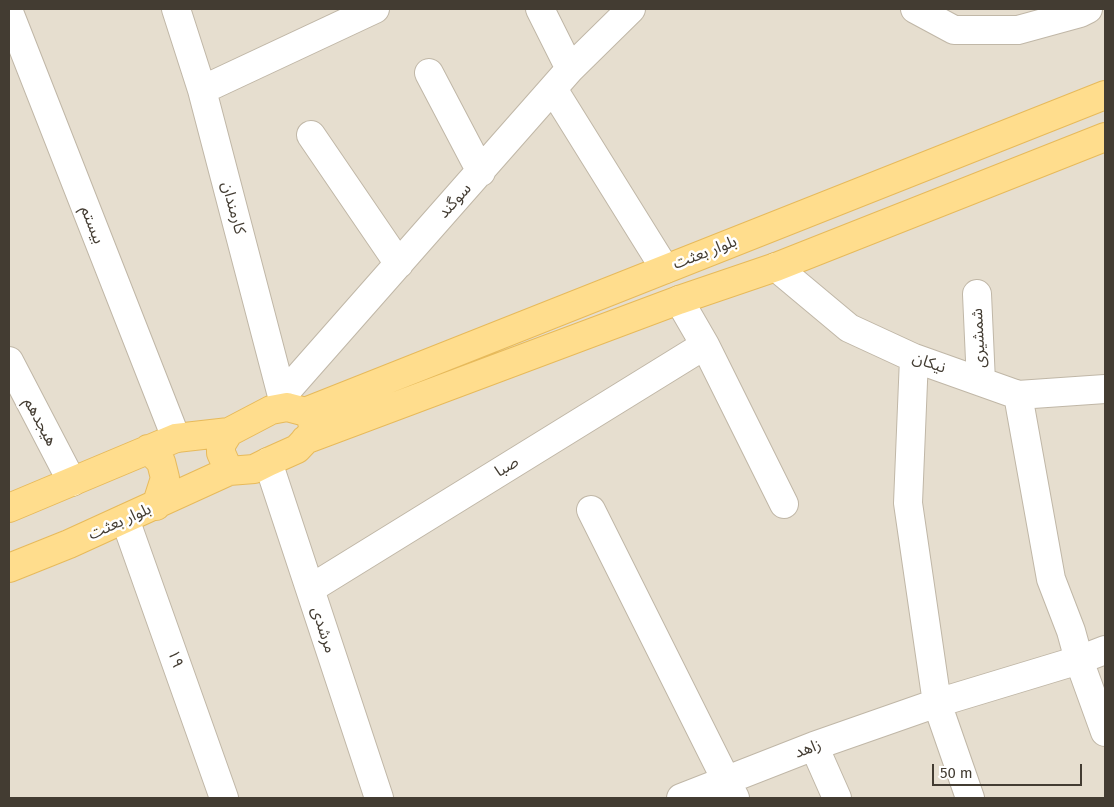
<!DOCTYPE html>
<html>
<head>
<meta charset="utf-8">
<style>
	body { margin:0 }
	#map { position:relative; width:1114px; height:807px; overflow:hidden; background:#f2ece2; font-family:"Fira Sans",sans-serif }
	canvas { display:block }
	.frame { position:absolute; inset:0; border:10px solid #433c32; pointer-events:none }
	.scale { position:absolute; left:932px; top:764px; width:150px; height:22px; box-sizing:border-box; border:2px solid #433c32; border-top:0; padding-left:6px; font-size:15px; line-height:18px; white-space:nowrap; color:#433c32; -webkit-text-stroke:4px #fff; paint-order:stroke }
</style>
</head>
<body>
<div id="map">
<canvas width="1114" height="807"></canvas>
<div class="frame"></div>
<div class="scale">50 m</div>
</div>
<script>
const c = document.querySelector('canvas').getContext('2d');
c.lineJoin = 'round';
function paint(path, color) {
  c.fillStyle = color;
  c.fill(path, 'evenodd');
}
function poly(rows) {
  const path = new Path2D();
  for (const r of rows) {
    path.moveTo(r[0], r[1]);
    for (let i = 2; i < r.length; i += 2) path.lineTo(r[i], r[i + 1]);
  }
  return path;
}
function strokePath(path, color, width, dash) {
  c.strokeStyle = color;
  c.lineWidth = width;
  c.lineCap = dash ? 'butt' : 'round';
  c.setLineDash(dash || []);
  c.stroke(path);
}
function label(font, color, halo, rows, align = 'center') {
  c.font = font + ' "Fira Sans","Noto Sans Arabic",sans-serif';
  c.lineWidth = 5;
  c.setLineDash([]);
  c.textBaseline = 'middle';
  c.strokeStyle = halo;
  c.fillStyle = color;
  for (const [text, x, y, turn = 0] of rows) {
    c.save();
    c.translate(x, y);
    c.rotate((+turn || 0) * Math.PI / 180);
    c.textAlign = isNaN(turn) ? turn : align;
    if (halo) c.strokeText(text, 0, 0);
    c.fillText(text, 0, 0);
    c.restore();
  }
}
const residential = poly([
	[9,9,1105,9,1105,798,9,798]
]);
const minor = poly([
	[176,9,202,90,282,396,287,407],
	[540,9,570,69],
	[915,9,954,30,1018,30,1080,13,1088,9],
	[9,12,176,438],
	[429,73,481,172],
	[553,89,665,269],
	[202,90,375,9],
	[311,135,399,264],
	[776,267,849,328,914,358,1018,395,1105,389],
	[977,294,981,382],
	[679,300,705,345,784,504],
	[914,358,908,503,937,703,970,798],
	[9,361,72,482],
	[282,396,570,69,631,9],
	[268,462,379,798],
	[591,510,735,798],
	[125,519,224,798],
	[310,589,705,345],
	[1105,650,1079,660,1105,732],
	[814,746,837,798],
	[681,798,814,746,937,703,1079,660,1071,631,1051,579,1018,395]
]);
const major = poly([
	[287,407,306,412,311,417,314,431,297,449,268,462,254,469,229,471,221,453,221,445,229,432,271,410,287,407],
	[305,412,1105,95],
	[305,440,679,300,776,267,1105,137],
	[148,449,161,462,165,478,156,506],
	[9,508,176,438,229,432],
	[9,568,69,544,229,471]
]);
const streetNames = [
	["سوگند",455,201,-48],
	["کارمندان",233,208,75],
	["بیستم",92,225,69],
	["بلوار بعثت",705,253,-21],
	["شمشیری",979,338,-93],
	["نیکان",929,363,20],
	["هیجدهم",40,422,62],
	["صبا",507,467,-32],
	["بلوار بعثت",120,522,-24],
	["مرشدی",323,630,72],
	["۱۹",175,659,70],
	["زاهد",808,749,-21]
];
paint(residential, '#e6decf');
strokePath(minor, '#c0b7a7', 30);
strokePath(major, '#e7ba5b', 30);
strokePath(minor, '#fff', 28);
strokePath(major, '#ffdd8d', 28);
label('16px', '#433c32', '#fff', streetNames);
</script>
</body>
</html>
